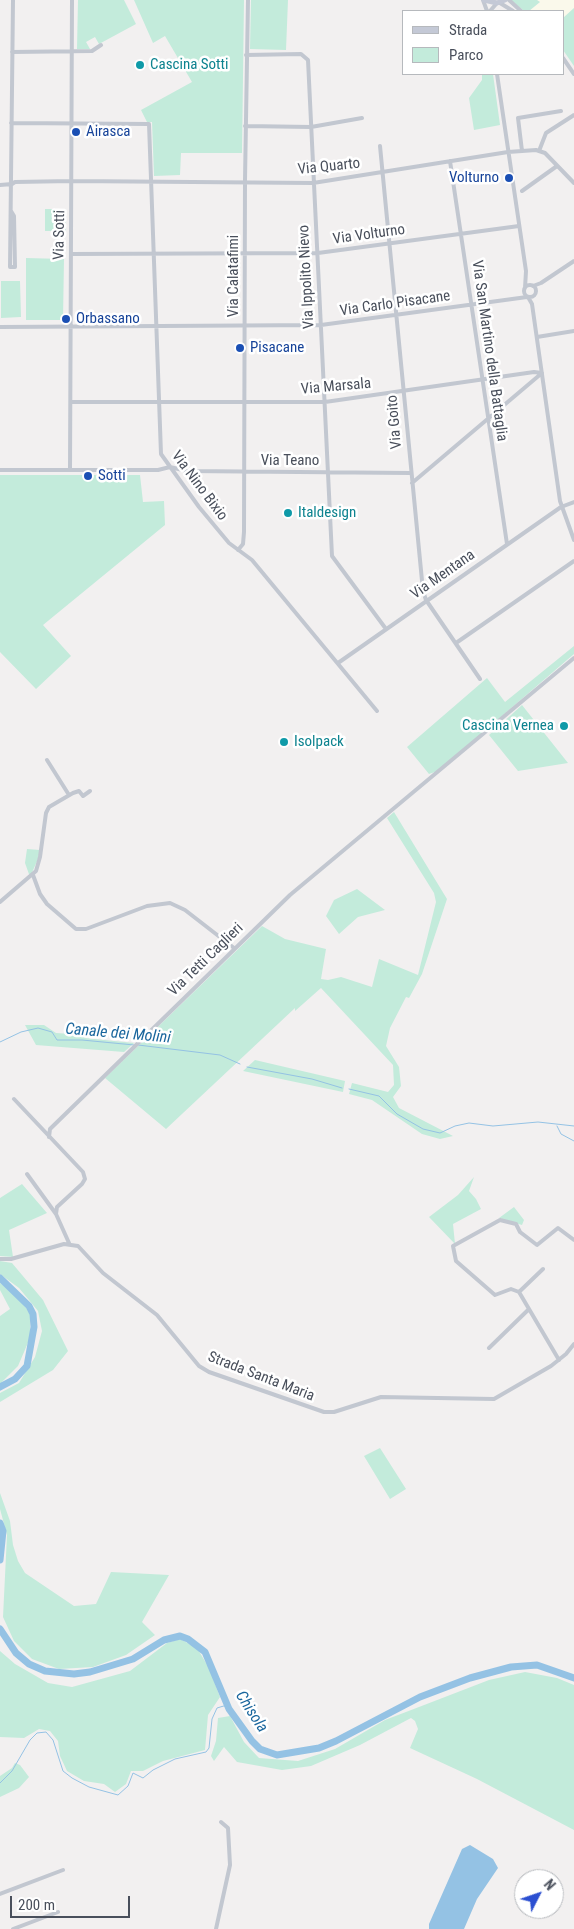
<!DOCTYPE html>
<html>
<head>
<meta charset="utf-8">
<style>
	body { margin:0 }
	#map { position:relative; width:574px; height:1929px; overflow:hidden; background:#f2f0f0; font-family:"Roboto Condensed",sans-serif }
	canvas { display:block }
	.legend { position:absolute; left:402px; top:10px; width:162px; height:65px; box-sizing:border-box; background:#fff; border:1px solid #b6b9bd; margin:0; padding:6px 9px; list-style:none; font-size:15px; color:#494f5b }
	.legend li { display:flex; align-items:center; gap:10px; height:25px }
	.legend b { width:25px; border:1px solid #b6b9bd }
	.north { position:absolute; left:514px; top:1869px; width:50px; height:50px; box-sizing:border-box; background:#fff; border:1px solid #b6b9bd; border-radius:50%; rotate:49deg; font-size:14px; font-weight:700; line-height:20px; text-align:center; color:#494f5b }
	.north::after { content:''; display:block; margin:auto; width:18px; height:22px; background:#2b4fd1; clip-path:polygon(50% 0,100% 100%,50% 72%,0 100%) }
	.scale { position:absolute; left:10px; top:1896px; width:120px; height:22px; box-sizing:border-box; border:2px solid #494f5b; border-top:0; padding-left:6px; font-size:15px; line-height:18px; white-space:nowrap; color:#494f5b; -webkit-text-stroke:4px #fff; paint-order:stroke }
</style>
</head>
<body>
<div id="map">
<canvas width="574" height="1929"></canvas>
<ul class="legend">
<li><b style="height:6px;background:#c4c9d6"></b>Strada</li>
<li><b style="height:14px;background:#c3ebdb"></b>Parco</li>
</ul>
<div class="north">N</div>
<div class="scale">200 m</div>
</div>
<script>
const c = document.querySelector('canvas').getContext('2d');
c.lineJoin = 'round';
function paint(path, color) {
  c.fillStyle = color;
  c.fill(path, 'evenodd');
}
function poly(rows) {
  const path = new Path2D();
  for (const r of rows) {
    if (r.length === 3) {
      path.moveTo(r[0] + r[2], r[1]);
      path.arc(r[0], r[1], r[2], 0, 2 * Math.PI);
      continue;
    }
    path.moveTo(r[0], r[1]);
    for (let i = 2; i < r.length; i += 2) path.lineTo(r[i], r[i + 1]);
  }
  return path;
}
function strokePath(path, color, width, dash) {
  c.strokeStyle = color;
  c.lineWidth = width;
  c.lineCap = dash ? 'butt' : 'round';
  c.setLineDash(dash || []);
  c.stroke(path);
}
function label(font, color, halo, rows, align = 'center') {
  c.font = font + ' "Roboto Condensed",sans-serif';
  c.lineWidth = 5;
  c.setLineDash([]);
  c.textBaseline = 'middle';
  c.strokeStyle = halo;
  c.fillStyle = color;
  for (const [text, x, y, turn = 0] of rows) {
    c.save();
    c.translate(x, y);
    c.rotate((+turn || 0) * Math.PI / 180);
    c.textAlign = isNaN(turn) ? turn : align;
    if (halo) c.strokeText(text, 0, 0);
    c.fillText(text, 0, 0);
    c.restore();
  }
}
const commercial = poly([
	[537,0,574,0,574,8,563,18,563,11,529,11,540,2]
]);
const green = poly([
	[78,0,124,0,136,24,99,44,95,37,86,42,90,49,77,49],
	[134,0,244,0,242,153,181,153,180,175,154,176,152,122,147,122,141,110,192,82,165,36,153,43],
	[251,0,288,0,286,50,250,49],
	[511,0,537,0,540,2,529,11,524,11],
	[574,8,574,66,563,50,563,18],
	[482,74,493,74,500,125,474,130,469,98,482,80],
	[45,209,66,209,66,231,45,231],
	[26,258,64,259,63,320,26,320],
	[1,281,20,281,21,317,1,318],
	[0,475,140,475,143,502,164,501,165,525,43,625,71,656,36,689,0,652],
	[574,646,574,654,438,771,429,774,407,747,487,678,505,702],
	[522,705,568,763,518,771,489,735],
	[394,812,447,899,422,974,409,998,406,997,390,1028,386,1046,399,1067,401,1086,393,1097,399,1108,453,1136,440,1139,422,1134,372,1100,349,1094,352,1083,388,1092,394,1085,393,1065,321,988,295,1011,295,1008,166,1129,105,1078,262,926,285,939,326,949,321,979,328,980,341,977,372,987,379,959,418,975,436,902,434,893,387,818],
	[27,849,40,850,38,859,30,877,25,863],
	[357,889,385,910,358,917,339,934,326,916,334,900],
	[25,1025,44,1025,56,1033,72,1034,79,1031,85,1038,134,1043,124,1052,36,1045],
	[255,1060,345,1081,343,1092,243,1071],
	[474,1177,469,1191,476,1199,481,1209,453,1224,455,1244,429,1217,458,1195],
	[22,1184,47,1213,9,1230,13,1257,0,1256,0,1198],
	[514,1207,524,1220,522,1225,499,1218],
	[0,1261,12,1263,43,1300,68,1351,53,1370,0,1402,0,1393,19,1383,35,1357,42,1331,38,1311,19,1288,0,1274],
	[0,1283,9,1289,30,1312,30,1338,18,1366,0,1384,0,1316,10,1309,0,1290],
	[380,1448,406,1489,390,1499,364,1456],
	[0,1493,10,1521,13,1545,18,1561,25,1573,74,1606,96,1604,111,1572,169,1575,142,1622,155,1635,126,1655,93,1667,59,1669,32,1659,14,1641,3,1617,7,1535,0,1509],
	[180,1639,197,1648,209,1668,220,1697,208,1715,205,1750,163,1761,143,1771,131,1771,126,1784,115,1792,104,1784,84,1781,67,1771,60,1756,58,1741,50,1731,39,1729,24,1738,0,1737,0,1651,15,1664,48,1683,72,1687,130,1671,167,1643],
	[525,1672,557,1678,574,1685,574,1830,477,1779,410,1748,418,1729,415,1721,411,1718,360,1745,311,1766,282,1770,237,1762,224,1747,214,1761,211,1756,216,1741,218,1718,230,1716,244,1742,259,1758,298,1761,335,1749,385,1720,419,1707,489,1680],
	[15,1763,20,1765,29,1777,19,1788,0,1797,0,1776,12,1768]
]);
const water = poly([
	[470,1845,493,1859,498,1868,477,1899,464,1929,429,1929,429,1924,462,1849]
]);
const stream = poly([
	[0,1042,21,1032,38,1028,52,1032,57,1040,82,1040,134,1045],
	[138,1045,220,1055,240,1064],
	[247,1067,312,1079,342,1088],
	[349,1089,379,1096,397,1114,423,1129,440,1133,455,1126,469,1123,493,1126,538,1122,574,1126],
	[557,1126,561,1134,574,1141],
	[0,1783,12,1771,30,1740,37,1733,46,1732,53,1740,63,1771,72,1778,89,1787,118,1795,128,1786,133,1773,143,1778,153,1770,175,1759,206,1752,209,1748,212,1719,217,1708,227,1705]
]);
const river = poly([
	[0,1278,29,1306,33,1314,34,1327,27,1366,15,1379,0,1387],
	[0,1523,3,1531,0,1560],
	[0,1629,16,1653,29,1664,45,1671,74,1674,90,1672,133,1659,164,1640,180,1636,188,1639,205,1652,229,1709,252,1741,260,1749,277,1755,319,1748,336,1741,420,1697,470,1678,511,1667,537,1665,574,1678]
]);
const street = poly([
	[483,0,487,11],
	[509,0,521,11],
	[500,3,513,11],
	[490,11,497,3],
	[12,52,92,51,101,45],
	[246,55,301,54,308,60,332,556,386,629],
	[563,58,574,74],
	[497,74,526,271,525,288],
	[11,123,149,124,161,454,199,507,229,543,252,560,377,711],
	[245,126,311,127,362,118],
	[380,146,423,591,426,600,480,679],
	[522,151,518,118,561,111],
	[539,151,546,133,574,115],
	[450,161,507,544],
	[0,185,12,184,15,182,72,181,313,183,508,152,536,150,545,153,574,183],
	[522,191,557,166],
	[11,211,14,216,15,267,10,267,13,0],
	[71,254,318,253,519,226],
	[530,291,6],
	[533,286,541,283,574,261],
	[528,297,532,304,560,501,574,540],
	[0,327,321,325,527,297],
	[537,337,574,331],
	[71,402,325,402,534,372,542,373],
	[0,470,158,470,170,467,187,471,410,473],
	[70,470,72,0],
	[412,483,542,373],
	[238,550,243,544,244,532,245,180,248,0],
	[456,643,574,561],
	[338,663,561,507,574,502],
	[47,760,69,795],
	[33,875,40,894,47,904,76,929,86,929,147,906,170,903,185,910,234,948],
	[0,902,36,871,40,857,46,813,49,807,73,793,79,791,83,796,90,791],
	[14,1099,83,1172,85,1179,82,1184,57,1207,56,1214,69,1243],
	[49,1137,50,1129,290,895,574,658],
	[27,1174,56,1214],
	[0,1259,11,1259,64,1244,78,1246,103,1273,157,1315,199,1366,209,1372,324,1412,334,1412,381,1397,494,1399,551,1366,566,1354,574,1344],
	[519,1292,511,1289,495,1295,456,1261,453,1246,500,1220,516,1224,520,1232,537,1245,558,1228,574,1240],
	[519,1292,559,1360],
	[519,1292,543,1269],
	[489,1348,528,1310],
	[0,1894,63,1870],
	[13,1929,58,1912],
	[216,1929,230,1865,228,1828,221,1822]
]);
const secondary = poly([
	[484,0,497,3,505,0]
]);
const markers = [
	[140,65,5,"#0f9aa8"],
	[76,132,5,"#1a4fb4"],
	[509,178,5,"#1a4fb4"],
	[66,319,5,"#1a4fb4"],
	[240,348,5,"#1a4fb4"],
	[88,476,5,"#1a4fb4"],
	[288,513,5,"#0f9aa8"],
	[564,726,5,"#0f9aa8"],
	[284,742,5,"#0f9aa8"]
];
const cultureNames = [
	["Cascina Sotti",150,65],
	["Italdesign",298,513],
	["Cascina Vernea",554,726,"right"],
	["Isolpack",294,742]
];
const transitNames = [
	["Airasca",86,132],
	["Volturno",499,178,"right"],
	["Orbassano",76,319],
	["Pisacane",250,348],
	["Sotti",98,476]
];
const streetNames = [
	["Via Quarto",329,167,-6],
	["Via Sotti",60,235,-89],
	["Via Volturno",369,235,-8],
	["Via Calatafimi",234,276,-90],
	["Via Ippolito Nievo",307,277,-93],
	["Via Carlo Pisacane",395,304,-8],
	["Via San Martino della Battaglia",489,351,82],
	["Via Marsala",336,387,-5],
	["Via Goito",395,422,-95],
	["Via Teano",290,461],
	["Via Nino Bixio",199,486,53],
	["Via Mentana",443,575,-35],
	["Via Tetti Caglieri",206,960,-44],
	["Strada Santa Maria",261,1377,21]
];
const waterNames = [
	["Canale dei Molini",118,1034,5],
	["Chisola",251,1712,57]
];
paint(commercial, '#faf9eb');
paint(green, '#c3ebdb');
paint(water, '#94c2e4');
strokePath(stream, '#94c2e4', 1);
strokePath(river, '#94c2e4', 7);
strokePath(street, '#c2c7d0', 4);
strokePath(secondary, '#c4c9d6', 5);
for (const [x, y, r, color] of markers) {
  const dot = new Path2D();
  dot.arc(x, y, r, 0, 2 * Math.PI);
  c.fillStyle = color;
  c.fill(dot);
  strokePath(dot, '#fff', 2);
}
label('15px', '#0d838f', '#fff', cultureNames, 'left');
label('15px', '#164399', '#fff', transitNames, 'left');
label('15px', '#494f5b', '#fff', streetNames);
label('italic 16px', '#1a669d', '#fff', waterNames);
</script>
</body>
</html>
